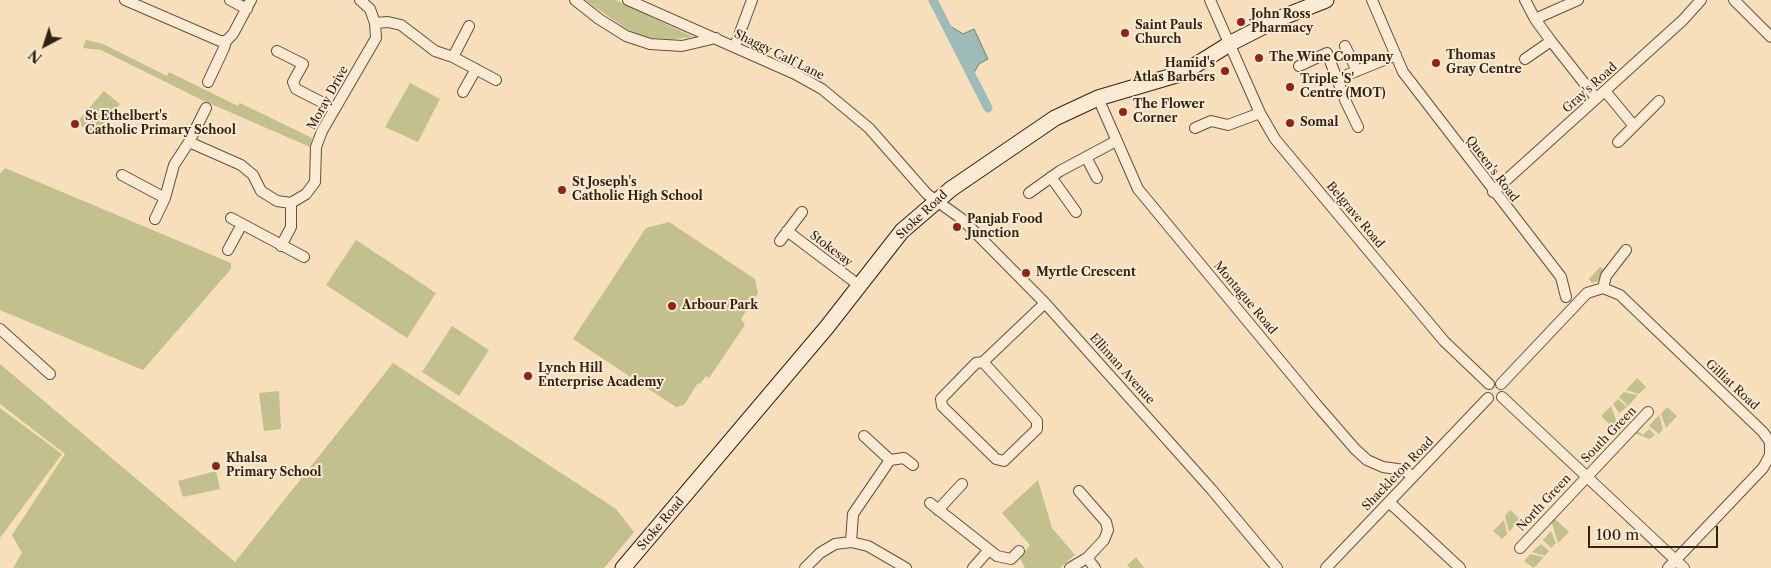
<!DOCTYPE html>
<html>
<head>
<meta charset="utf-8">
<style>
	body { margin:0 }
	#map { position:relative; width:1771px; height:568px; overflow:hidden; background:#f7dfbc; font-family:"Libre Caslon Text",serif }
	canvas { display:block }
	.north { position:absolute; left:20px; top:20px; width:50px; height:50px; -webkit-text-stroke:4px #faead3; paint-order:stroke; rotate:220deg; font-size:14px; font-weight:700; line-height:20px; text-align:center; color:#332111 }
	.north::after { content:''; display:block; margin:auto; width:18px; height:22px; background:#332111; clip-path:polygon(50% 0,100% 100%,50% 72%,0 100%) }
	.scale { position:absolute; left:1588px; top:526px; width:130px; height:22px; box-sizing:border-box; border:2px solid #332111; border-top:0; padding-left:6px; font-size:15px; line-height:18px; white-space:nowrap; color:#332111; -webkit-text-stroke:4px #faead3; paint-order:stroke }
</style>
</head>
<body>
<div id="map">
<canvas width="1771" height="568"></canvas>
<div class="north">N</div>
<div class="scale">100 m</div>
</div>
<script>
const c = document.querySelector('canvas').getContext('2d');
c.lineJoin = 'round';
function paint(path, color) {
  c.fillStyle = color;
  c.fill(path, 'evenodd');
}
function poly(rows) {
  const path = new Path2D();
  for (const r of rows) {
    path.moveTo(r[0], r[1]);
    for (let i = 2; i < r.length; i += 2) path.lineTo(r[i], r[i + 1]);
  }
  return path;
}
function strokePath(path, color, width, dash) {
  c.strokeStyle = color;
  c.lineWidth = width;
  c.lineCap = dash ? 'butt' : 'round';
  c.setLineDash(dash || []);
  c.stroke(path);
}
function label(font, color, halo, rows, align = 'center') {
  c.font = font + ' "Libre Caslon Text",serif';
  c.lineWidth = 4;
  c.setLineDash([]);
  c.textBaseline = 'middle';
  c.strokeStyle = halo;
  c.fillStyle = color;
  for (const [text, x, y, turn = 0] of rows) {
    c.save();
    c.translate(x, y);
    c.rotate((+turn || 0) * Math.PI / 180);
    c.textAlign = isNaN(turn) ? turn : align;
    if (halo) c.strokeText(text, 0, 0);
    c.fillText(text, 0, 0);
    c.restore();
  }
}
const green = poly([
	[585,0,616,0,693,37,674,39,648,38,628,30],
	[86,40,103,44,167,76,169,72,238,106,240,103,312,138,310,147,202,100,101,50,83,48],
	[410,83,440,99,418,142,385,127],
	[104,91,120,104,93,136,77,122],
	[5,168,231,263,231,269,143,370,0,310,0,174],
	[669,222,755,279,758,293,741,319,745,325,709,378,706,376,700,384,698,383,684,405,676,407,573,339,646,228],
	[356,240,436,293,407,338,326,285],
	[1600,267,1604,269,1598,281,1592,283,1589,279],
	[452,326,489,350,459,396,422,372],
	[393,363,616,509,634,532,604,568,13,568,22,553,12,535,65,454,0,404,0,364,235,562],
	[1637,378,1646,387,1639,394,1626,390],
	[279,391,281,429,264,431,259,393],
	[1624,392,1638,395,1628,406,1619,397],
	[1618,399,1627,407,1619,413,1613,404],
	[1611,406,1620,431,1618,433,1601,416],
	[1667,407,1677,416,1666,428,1661,414],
	[0,408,62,454,0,538],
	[1659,415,1663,429,1659,434,1649,426],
	[1634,428,1643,435,1649,429,1655,435,1650,439,1629,431],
	[216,471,220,489,183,497,178,481],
	[1038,480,1052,528,1075,555,1060,568,1025,568,1020,558,1030,545,1002,513],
	[1510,510,1520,519,1509,532,1505,516],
	[1551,515,1569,532,1558,543,1550,517],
	[1504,520,1507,534,1502,539,1493,531],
	[1551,531,1556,543,1551,548,1543,540],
	[1541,544,1549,551,1545,556,1532,552],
	[1530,554,1544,557,1534,568,1524,561],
	[1136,557,1144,568,1130,568,1127,565]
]);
const water = poly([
	[945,23,963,34,974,29,988,59,979,64,972,76,945,23]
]);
const canal = poly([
	[933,0,988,108]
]);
const street = poly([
	[125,0,220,41,226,41,233,34,251,0],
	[230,0,247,9],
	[575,0,599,19,626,36,650,44,682,46,716,38],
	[628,0,795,74,822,89,869,128,927,194,962,219,1045,303,1212,490,1277,568],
	[1210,0,1260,113,1275,139,1444,341,1489,384],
	[1372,0,1403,72,1561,277,1566,297],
	[1525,0,1535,19,1578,0],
	[1734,0,1771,37],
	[375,23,388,22,401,25,435,51,453,57,496,80],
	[1551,41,1596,98],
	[735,46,752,0],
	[1345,46,1357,71],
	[277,51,303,64,293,82,296,89,335,109],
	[453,57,469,26],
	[1525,59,1551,41,1535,19],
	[1299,66,1327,53,1337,79,1396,55],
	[1337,79,1341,89],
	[208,82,224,48,226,41],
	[1605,91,1634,126],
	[463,92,476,69],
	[1098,98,1138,189,1316,404,1355,449,1367,460,1383,467,1404,470,1412,476],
	[1345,100,1358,127],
	[1195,128,1211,121,1228,125,1260,113],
	[189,142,241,165,253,175,261,191,277,201,291,203,306,194,315,182,316,147,322,131,376,38,375,23,370,9,360,0],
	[1618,142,1659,101],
	[1086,157,1097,178],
	[122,175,165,198],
	[1051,177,1076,212],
	[1493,192,1683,20,1701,0],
	[1029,193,1060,171,1116,141],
	[231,218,304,257],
	[155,219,165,198,174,165,189,142,206,108],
	[787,231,860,286],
	[780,241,802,212],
	[281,246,291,227,291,203],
	[228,250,242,224],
	[1603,288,1620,295,1763,432,1770,442,1770,455,1763,468,1668,568],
	[1603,288,1606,276,1626,250],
	[0,329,50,374],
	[983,362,1037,421,1037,429,1004,461,996,459,942,406,941,399,976,363,983,362,1045,303],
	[1501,384,1587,293,1603,288],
	[1502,397,1684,568],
	[864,436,890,460],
	[1389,502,1460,568],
	[930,503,997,556,1011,559,1019,551],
	[938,510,962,484],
	[851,542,853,514,890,460,904,458,913,465],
	[1520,548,1648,412],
	[1087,558,1095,568],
	[805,568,820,553,835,544,851,542,868,546,906,568],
	[973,568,988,551],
	[1070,568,1087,558,1104,540,1108,530,1106,522,1079,491],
	[1326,568,1488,398]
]);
const secondary = poly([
	[623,568,827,327,902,231,951,189,1055,118,1098,98,1183,73,1231,43,1278,19,1326,0]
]);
const markers = [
	[1241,22,5,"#8f2418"],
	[1125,33,5,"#8f2418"],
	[1259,58,5,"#8f2418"],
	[1436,63,5,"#8f2418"],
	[1225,71,5,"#8f2418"],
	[1290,87,5,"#8f2418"],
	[1123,112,5,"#8f2418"],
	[1290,123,5,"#8f2418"],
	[75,124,5,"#8f2418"],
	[562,190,5,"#8f2418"],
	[957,227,5,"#8f2418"],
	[1026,273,5,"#8f2418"],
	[672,306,5,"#8f2418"],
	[528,376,5,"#8f2418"],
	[216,466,5,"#8f2418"]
];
const poiNames = [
	["John Ross",1251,15],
	["Pharmacy",1251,29],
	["Saint Pauls",1135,26],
	["Church",1135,40],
	["Thomas",1446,56],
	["Gray Centre",1446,70],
	["The Wine Company",1269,58],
	["Hamid's",1215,64,"right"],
	["Atlas Barbers",1215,78,"right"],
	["Triple 'S'",1300,80],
	["Centre (MOT)",1300,94],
	["The Flower",1133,105],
	["Corner",1133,119],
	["St Ethelbert's",85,117],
	["Catholic Primary School",85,131],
	["Somal",1300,123],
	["St Joseph's",572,183],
	["Catholic High School",572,197],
	["Panjab Food",967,220],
	["Junction",967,234],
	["Myrtle Crescent",1036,273],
	["Arbour Park",682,306],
	["Lynch Hill",538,369],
	["Enterprise Academy",538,383],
	["Khalsa",226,459],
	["Primary School",226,473]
];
const streetNames = [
	["Shaggy Calf Lane",779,55,26],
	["Gray's Road",1590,88,-42],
	["Moray Drive",328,98,-61],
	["Queen's Road",1492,169,53],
	["Stoke Road",922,215,-43],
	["Belgrave Road",1355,215,50],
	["Stokesay",831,249,37],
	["Montague Road",1245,298,50],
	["Elliman Avenue",1122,369,48],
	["Gilliat Road",1732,385,43],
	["South Green",1609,435,-46],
	["Shackleton Road",1398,474,-46],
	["North Green",1544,503,-47],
	["Stoke Road",661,524,-50]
];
paint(green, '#c2c08d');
paint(water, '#9ebcb7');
strokePath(water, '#737e75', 1);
strokePath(canal, '#9ebcb7', 9);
strokePath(street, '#64503c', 12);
strokePath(secondary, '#332111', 17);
strokePath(street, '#faead3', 10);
strokePath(secondary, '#faead3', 15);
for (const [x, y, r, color] of markers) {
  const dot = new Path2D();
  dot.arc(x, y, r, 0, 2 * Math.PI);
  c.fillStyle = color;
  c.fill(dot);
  strokePath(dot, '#faead3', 2);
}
label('bold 12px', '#332111', '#faead3', poiNames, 'left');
label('12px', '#332111', '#faead3', streetNames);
</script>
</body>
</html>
